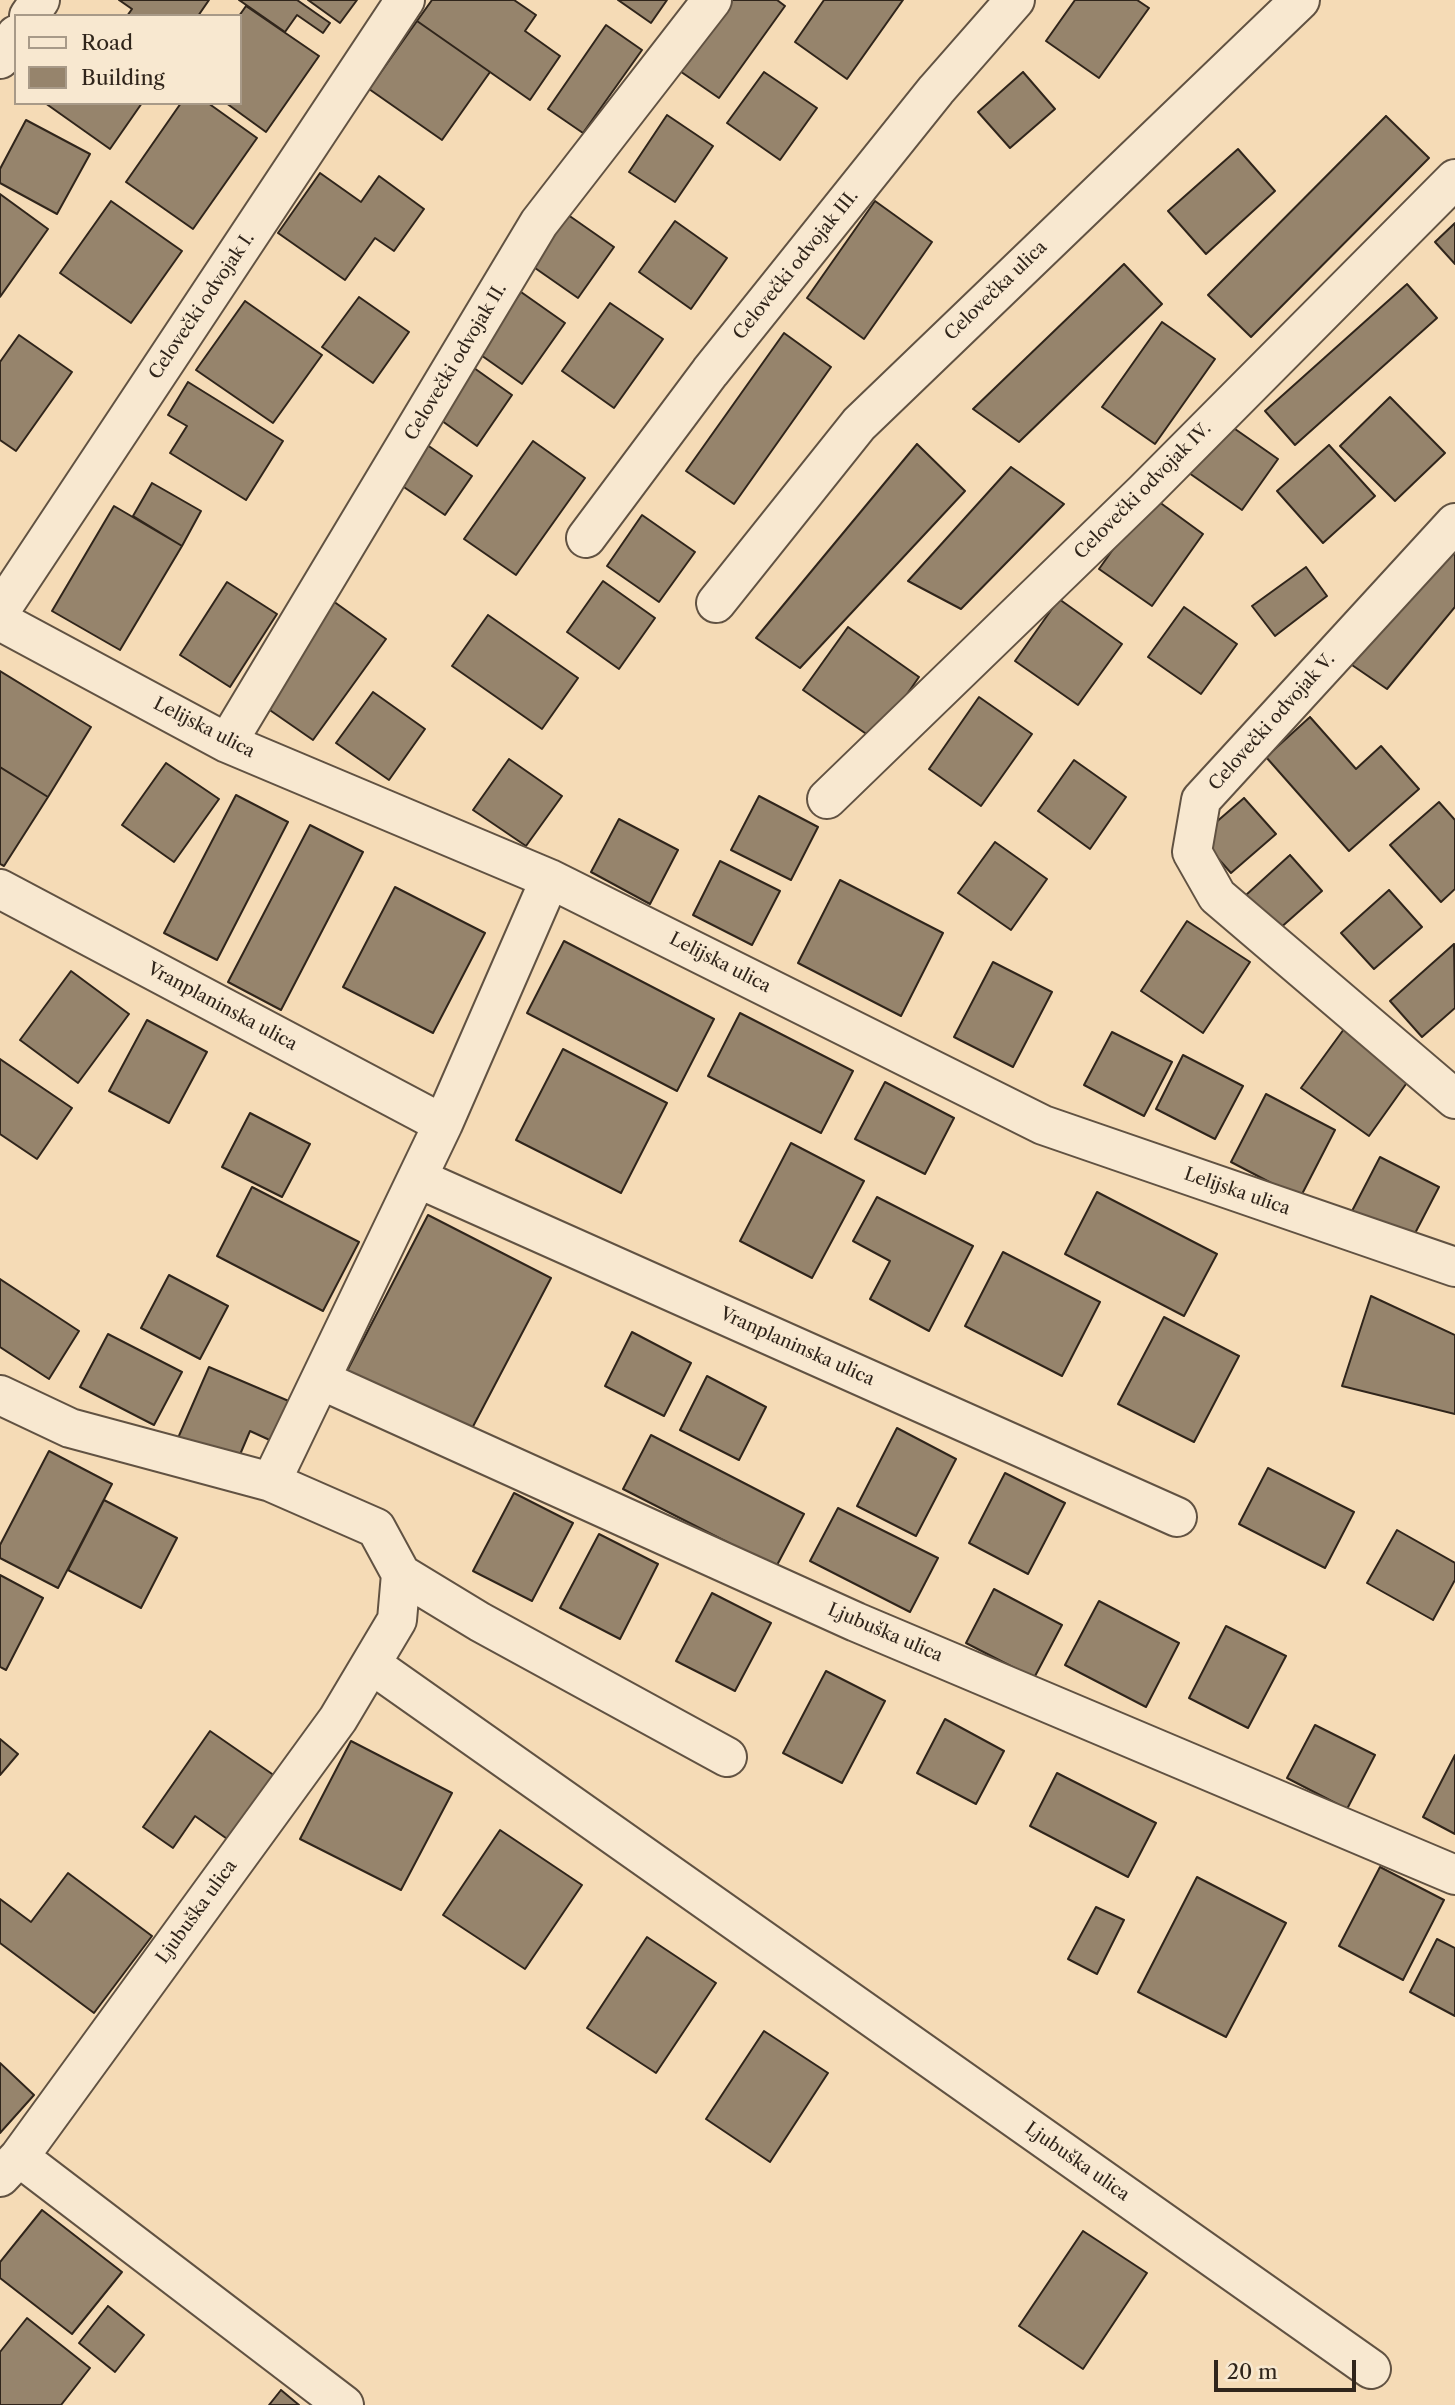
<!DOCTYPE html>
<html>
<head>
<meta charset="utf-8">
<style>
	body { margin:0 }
	#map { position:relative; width:1455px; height:2405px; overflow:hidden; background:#f5dbb6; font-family:"Libre Caslon Text",serif }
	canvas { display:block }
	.legend { position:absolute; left:14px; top:14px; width:228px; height:91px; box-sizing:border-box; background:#f8e8d0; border:2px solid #a89a88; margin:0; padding:9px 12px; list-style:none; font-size:21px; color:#30251b }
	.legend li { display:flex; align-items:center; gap:14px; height:35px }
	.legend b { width:35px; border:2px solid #a89a88 }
	.scale { position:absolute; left:1214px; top:2360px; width:142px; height:32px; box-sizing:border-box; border:4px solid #30251b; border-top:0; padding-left:9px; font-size:21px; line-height:24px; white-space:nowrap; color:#30251b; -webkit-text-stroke:5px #f8e8d0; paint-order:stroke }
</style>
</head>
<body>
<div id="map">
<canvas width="1455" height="2405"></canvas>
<ul class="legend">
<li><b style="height:9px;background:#f8e8d0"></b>Road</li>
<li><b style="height:19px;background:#96846c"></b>Building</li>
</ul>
<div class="scale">20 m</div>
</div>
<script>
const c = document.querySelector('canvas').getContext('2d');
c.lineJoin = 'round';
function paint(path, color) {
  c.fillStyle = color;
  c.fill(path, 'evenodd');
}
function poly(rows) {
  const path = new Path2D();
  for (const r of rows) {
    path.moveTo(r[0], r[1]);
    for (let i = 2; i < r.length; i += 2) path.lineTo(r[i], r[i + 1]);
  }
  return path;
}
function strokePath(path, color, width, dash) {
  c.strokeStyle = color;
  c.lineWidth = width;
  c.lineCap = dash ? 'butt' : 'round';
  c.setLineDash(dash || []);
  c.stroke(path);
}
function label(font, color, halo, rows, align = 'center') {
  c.font = font + ' "Libre Caslon Text",serif';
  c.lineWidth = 5;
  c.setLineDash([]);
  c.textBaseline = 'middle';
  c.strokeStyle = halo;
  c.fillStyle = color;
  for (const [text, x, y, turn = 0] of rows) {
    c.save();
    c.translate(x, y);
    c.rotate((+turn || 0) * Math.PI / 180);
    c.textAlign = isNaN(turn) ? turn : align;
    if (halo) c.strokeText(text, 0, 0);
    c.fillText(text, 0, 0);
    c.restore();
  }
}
const building = poly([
	[119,0,209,0,198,16,127,16,132,9,119,0],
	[239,0,297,0,330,23,323,33,297,15,285,32,239,0],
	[308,0,357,0,340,23,308,0],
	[432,0,514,0,536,15,525,31,560,56,530,100,417,21,432,0],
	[618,0,667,0,651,23,618,0],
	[721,0,777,0,785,6,719,98,674,67,721,0],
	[824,0,903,0,847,79,795,42,824,0],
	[1075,0,1137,0,1149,8,1099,78,1046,41,1075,0],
	[246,6,319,56,266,132,226,103,240,103,239,16,246,6],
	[417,21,490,72,442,140,369,89,417,21],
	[606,25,642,50,583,133,548,109,606,25],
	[764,72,817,108,780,160,727,123,764,72],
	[1023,72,1055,109,1010,148,978,112,1023,72],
	[45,103,142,103,110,149,45,103],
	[181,103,208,103,257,138,193,229,126,182,181,103],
	[667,115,713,146,675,202,629,172,667,115],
	[1386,116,1429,158,1251,337,1208,295,1386,116],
	[26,120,90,154,57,214,0,183,0,169,26,120],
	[1238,149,1275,191,1206,254,1168,211,1238,149],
	[320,173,361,202,379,176,424,209,394,251,375,238,345,280,278,233,320,173],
	[0,194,48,229,0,297,0,194],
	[111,201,182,251,131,323,60,273,111,201],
	[875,201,932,242,864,339,807,298,875,201],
	[561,210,614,247,578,298,525,261,561,210],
	[675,221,727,258,691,309,639,272,675,221],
	[1455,223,1455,264,1435,242,1455,223],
	[1124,264,1162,304,1019,442,973,409,1124,264],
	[1407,284,1437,318,1295,445,1265,411,1407,284],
	[521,292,565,323,522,384,478,353,521,292],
	[359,297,409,332,373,383,322,347,359,297],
	[245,301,322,355,273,423,196,370,245,301],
	[610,303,663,339,614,408,562,371,610,303],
	[1162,322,1215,359,1155,444,1102,407,1162,322],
	[784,333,831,367,734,504,686,471,784,333],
	[19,335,72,372,16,451,0,440,0,362,19,335],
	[460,358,512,395,477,446,424,408,460,358],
	[188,382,283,441,246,500,170,453,187,426,168,415,188,382],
	[1390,397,1445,453,1395,501,1340,446,1390,397],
	[1225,422,1278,459,1242,510,1189,473,1225,422],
	[420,440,472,476,445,515,392,479,420,440],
	[533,441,585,478,516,575,464,539,533,441],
	[917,444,965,491,800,668,756,638,917,444],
	[1329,445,1375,496,1323,543,1277,491,1329,445],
	[1011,467,1064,504,961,609,908,581,1011,467],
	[152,483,201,511,182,546,133,516,152,483],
	[1151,496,1203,534,1152,606,1099,569,1151,496],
	[114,506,182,546,120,650,52,611,114,506],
	[642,515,695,552,659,602,607,566,642,515],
	[1443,547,1455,555,1455,607,1387,689,1349,663,1443,547],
	[1306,567,1327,596,1275,636,1252,606,1306,567],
	[603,581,655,618,619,669,567,632,603,581],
	[227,582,277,614,230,687,180,655,227,582],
	[1059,599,1122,644,1078,705,1015,661,1059,599],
	[333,601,386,639,313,740,261,704,333,601],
	[1184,607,1237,644,1201,694,1148,657,1184,607],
	[488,615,578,678,542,729,452,666,488,615],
	[848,627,919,677,875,740,803,690,848,627],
	[0,671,91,727,48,797,0,767,0,671],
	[373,692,425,729,389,780,336,743,373,692],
	[979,697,1032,734,981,806,929,769,979,697],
	[1310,717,1356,769,1381,746,1419,789,1349,851,1266,757,1310,717],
	[509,759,562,796,526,846,473,810,509,759],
	[1074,760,1126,797,1090,849,1038,811,1074,760],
	[166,763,219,799,174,862,122,825,166,763],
	[0,767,48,797,4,866,0,864,0,767],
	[236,795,288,822,217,960,164,933,236,795],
	[759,796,818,827,791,880,731,850,759,796],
	[1244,798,1276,834,1231,873,1199,837,1244,798],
	[1439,802,1455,820,1455,889,1441,902,1390,845,1439,802],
	[619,819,678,850,650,904,591,872,619,819],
	[310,825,363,852,281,1010,228,982,310,825],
	[995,842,1047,879,1011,930,958,893,995,842],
	[1290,855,1322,891,1278,930,1246,895,1290,855],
	[720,861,780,891,752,945,693,915,720,861],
	[840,880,943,933,901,1016,798,963,840,880],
	[395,887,485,933,433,1033,343,987,395,887],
	[1389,890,1422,927,1374,969,1341,933,1389,890],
	[1187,921,1250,962,1203,1033,1141,991,1187,921],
	[564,941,714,1019,677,1091,527,1013,564,941],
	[1454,944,1455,1008,1422,1037,1390,1001,1454,944],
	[993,962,1052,992,1013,1067,954,1037,993,962],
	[71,971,129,1014,78,1083,20,1040,71,971],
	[740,1013,853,1071,821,1133,708,1076,740,1013],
	[147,1020,207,1052,169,1123,109,1091,147,1020],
	[1344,1029,1411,1077,1369,1136,1301,1088,1344,1029],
	[1112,1032,1172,1062,1144,1116,1084,1085,1112,1032],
	[563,1049,667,1103,621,1193,516,1140,563,1049],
	[1183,1055,1243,1086,1215,1139,1156,1109,1183,1055],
	[0,1059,72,1108,37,1159,0,1134,0,1059],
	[885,1082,954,1118,925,1174,855,1139,885,1082],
	[1266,1094,1335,1130,1300,1198,1231,1162,1266,1094],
	[250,1113,310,1144,282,1197,222,1167,250,1113],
	[791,1143,864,1181,812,1278,740,1241,791,1143],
	[1380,1157,1439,1187,1411,1241,1352,1211,1380,1157],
	[252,1187,359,1242,323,1311,217,1256,252,1187],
	[1097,1192,1217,1254,1184,1316,1065,1254,1097,1192],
	[877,1197,973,1246,929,1331,870,1299,890,1261,853,1241,877,1197],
	[428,1215,551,1278,468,1436,346,1373,428,1215],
	[1003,1252,1100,1302,1062,1376,965,1326,1003,1252],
	[169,1275,228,1306,200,1359,141,1328,169,1275],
	[0,1279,79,1331,49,1379,0,1347,0,1279],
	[1371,1296,1455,1335,1455,1414,1342,1386,1371,1296],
	[1164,1317,1239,1356,1194,1442,1118,1404,1164,1317],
	[632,1332,691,1363,664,1416,605,1386,632,1332],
	[108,1334,182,1372,154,1425,80,1387,108,1334],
	[209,1367,291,1402,274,1442,250,1431,236,1464,178,1438,209,1367],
	[707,1376,766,1407,739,1460,680,1430,707,1376],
	[897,1428,956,1459,916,1536,857,1506,897,1428],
	[651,1435,804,1514,776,1567,623,1489,651,1435],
	[49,1451,112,1484,58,1588,0,1558,0,1545,49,1451],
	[1268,1468,1354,1512,1325,1568,1239,1524,1268,1468],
	[1005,1473,1065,1503,1028,1574,969,1543,1005,1473],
	[514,1493,573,1523,532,1601,473,1571,514,1493],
	[104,1500,177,1538,141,1608,68,1570,104,1500],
	[838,1508,938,1558,910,1612,810,1561,838,1508],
	[1397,1530,1455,1563,1455,1580,1433,1620,1367,1583,1397,1530],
	[599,1534,658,1564,620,1639,560,1608,599,1534],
	[0,1575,43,1598,6,1670,0,1667,0,1575],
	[994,1589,1062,1625,1034,1678,966,1643,994,1589],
	[712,1593,771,1623,735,1691,676,1661,712,1593],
	[1099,1601,1179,1643,1146,1707,1065,1665,1099,1601],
	[1226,1626,1286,1656,1248,1728,1189,1698,1226,1626],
	[826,1671,885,1701,842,1783,783,1753,826,1671],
	[945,1719,1004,1751,976,1804,917,1773,945,1719],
	[1315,1725,1375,1755,1347,1809,1287,1778,1315,1725],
	[210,1731,275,1776,230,1841,195,1816,173,1848,143,1827,210,1731],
	[0,1739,18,1754,0,1775,0,1739],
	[351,1741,452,1793,401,1890,300,1839,351,1741],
	[1455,1755,1455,1834,1423,1817,1455,1755],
	[1057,1773,1156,1823,1128,1877,1030,1826,1057,1773],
	[500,1830,582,1885,525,1969,443,1915,500,1830],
	[1380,1867,1444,1900,1403,1980,1339,1946,1380,1867],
	[68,1873,152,1936,94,2013,0,1943,0,1899,31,1922,68,1873],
	[1197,1877,1286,1923,1226,2037,1138,1992,1197,1877],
	[1096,1907,1124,1920,1097,1974,1068,1959,1096,1907],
	[647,1937,716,1983,656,2073,587,2028,647,1937],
	[1437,1939,1455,1948,1455,2016,1410,1992,1437,1939],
	[764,2031,828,2073,770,2162,706,2119,764,2031],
	[0,2063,34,2095,0,2133,0,2063],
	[42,2210,122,2272,72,2334,0,2278,0,2262,42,2210],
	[1083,2231,1147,2273,1083,2369,1019,2326,1083,2231],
	[108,2306,144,2335,115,2372,79,2343,108,2306],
	[27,2318,90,2368,61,2405,0,2405,0,2352,27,2318],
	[281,2390,299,2405,269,2405,281,2390]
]);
const minor = poly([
	[29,16,40,0],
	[0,59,16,35],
	[1455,523,1201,800,1192,852,1217,896,1455,1099],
	[586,538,710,372,936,90,1015,0],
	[716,603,859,424,1300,0],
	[0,611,405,0],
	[0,621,227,743,550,879,1043,1125,1455,1267],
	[227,743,539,223,712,0],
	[827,799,1144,492,1455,179],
	[0,889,443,1124],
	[417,1178,1177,1517],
	[321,1380,856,1622,1455,1875],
	[0,1395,70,1428,271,1482,376,1528,401,1574,397,1620,338,1719,19,2157,0,2177],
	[271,1482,443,1124,550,879],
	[401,1574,480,1622,727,1757],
	[371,1664,1371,2369],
	[19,2157,344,2405]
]);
const streetNames = [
	["Celovečki odvojak III.",796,265,-51],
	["Celovečka ulica",996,291,-44],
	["Celovečki odvojak I.",202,306,-56],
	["Celovečki odvojak II.",456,362,-59],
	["Celovečki odvojak IV.",1143,491,-45],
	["Celovečki odvojak V.",1272,722,-48],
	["Lelijska ulica",204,728,27],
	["Lelijska ulica",720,963,27],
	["Vranplaninska ulica",222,1007,28],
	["Lelijska ulica",1237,1192,19],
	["Vranplaninska ulica",797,1347,24],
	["Ljubuška ulica",885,1633,23],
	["Ljubuška ulica",197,1912,-54],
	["Ljubuška ulica",1077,2162,35]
];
paint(building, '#96846c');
strokePath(building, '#30251b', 2);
strokePath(minor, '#615242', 42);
strokePath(minor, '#f8e8d0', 38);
label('18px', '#30251b', '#f8e8d0', streetNames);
</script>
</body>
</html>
